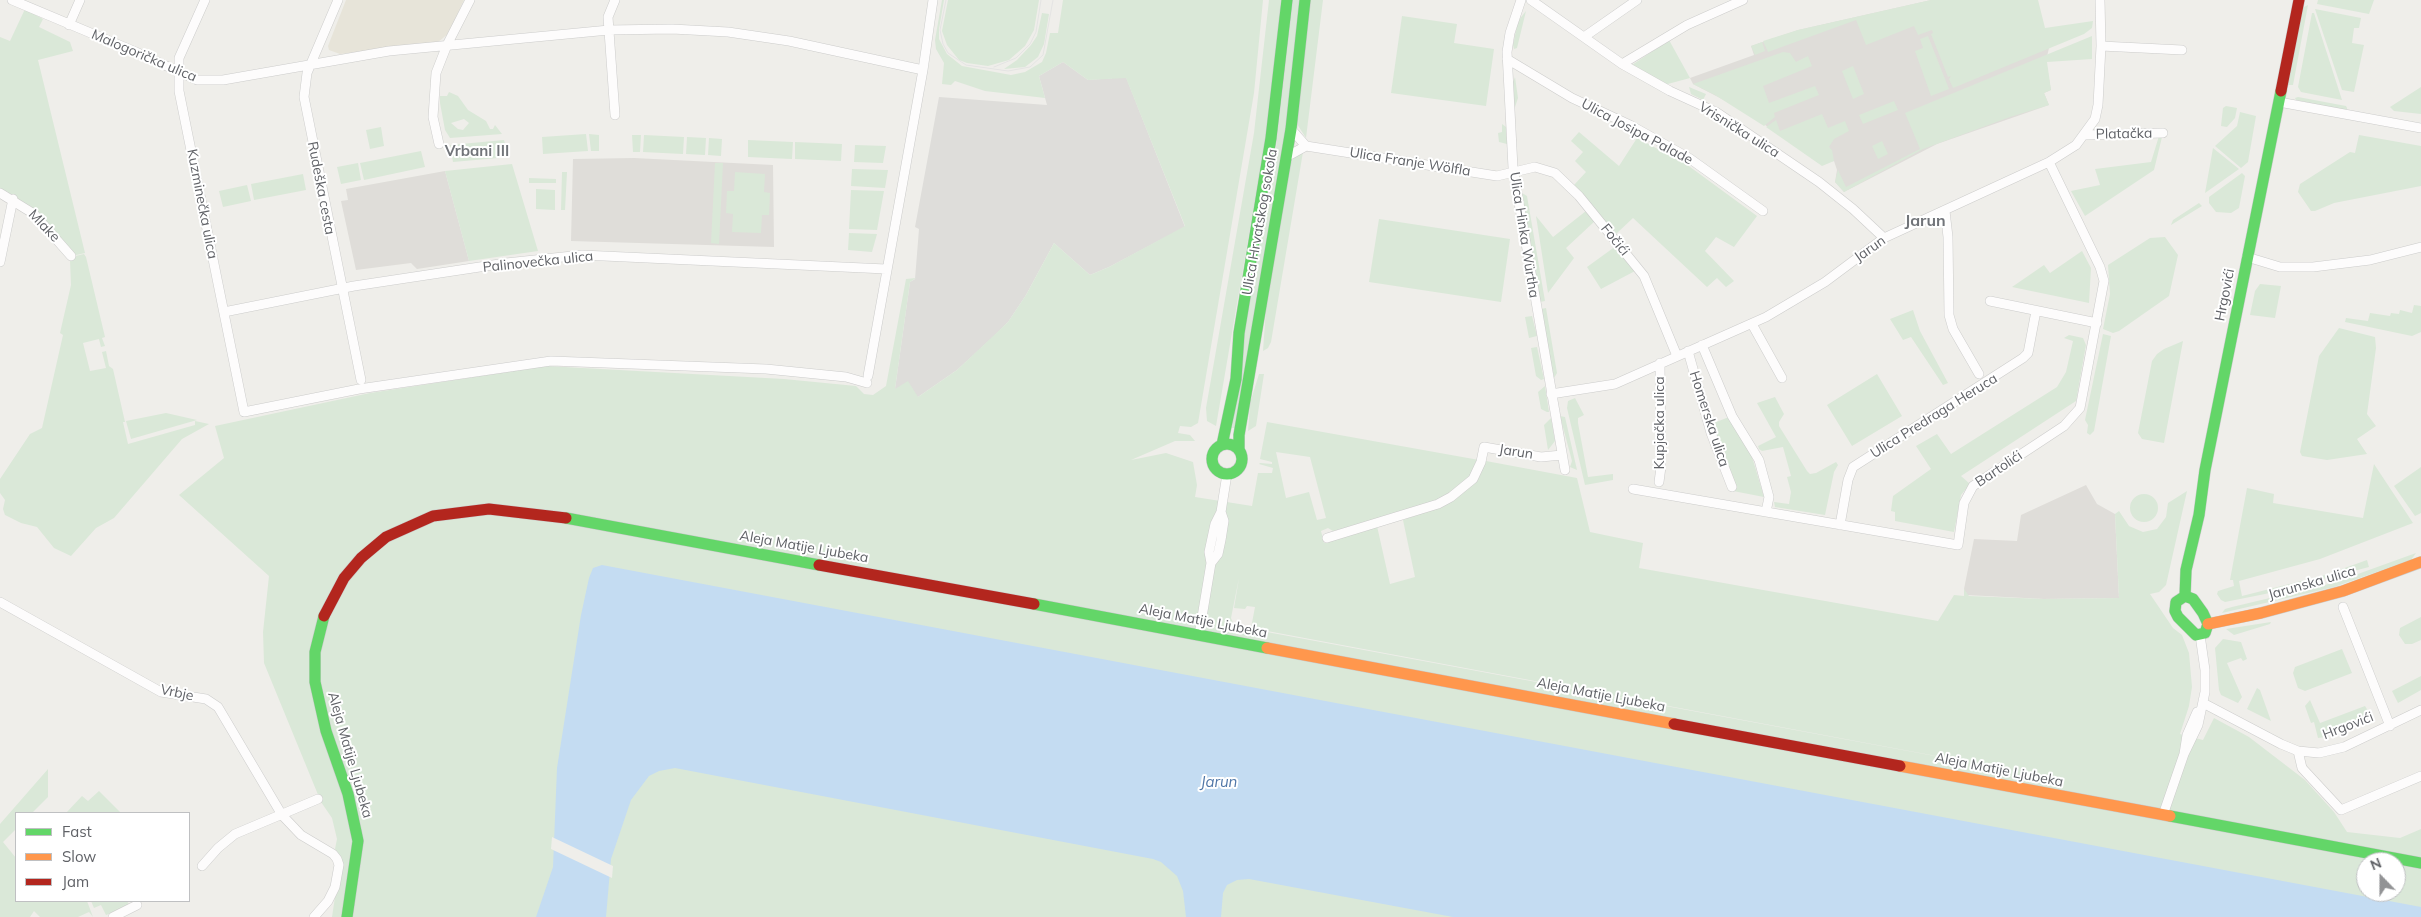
<!DOCTYPE html>
<html>
<head>
<meta charset="utf-8">
<style>
	body { margin:0 }
	#map { position:relative; width:2421px; height:917px; overflow:hidden; background:#efeeea; font-family:Mulish,sans-serif }
	canvas { display:block }
	.legend { position:absolute; left:15px; top:812px; width:175px; height:90px; box-sizing:border-box; background:#fff; border:1px solid #bfc0c2; margin:0; padding:6px 9px; list-style:none; font-size:15px; color:#606267 }
	.legend li { display:flex; align-items:center; gap:10px; height:25px }
	.legend b { width:25px; border:1px solid #bfc0c2 }
	.north { position:absolute; left:2356px; top:852px; width:50px; height:50px; box-sizing:border-box; background:#fff; border:1px solid #bfc0c2; border-radius:50%; rotate:338deg; font-size:14px; font-weight:700; line-height:20px; text-align:center; color:#606267 }
	.north::after { content:''; display:block; margin:auto; width:18px; height:22px; background:#929395; clip-path:polygon(50% 0,100% 100%,50% 72%,0 100%) }
</style>
</head>
<body>
<div id="map">
<canvas width="2421" height="917"></canvas>
<ul class="legend">
<li><b style="height:6px;background:#63d668"></b>Fast</li>
<li><b style="height:6px;background:#ff974d"></b>Slow</li>
<li><b style="height:6px;background:#b3261e"></b>Jam</li>
</ul>
<div class="north">N</div>
</div>
<script>
const c = document.querySelector('canvas').getContext('2d');
c.lineJoin = 'round';
function paint(path, color) {
  c.fillStyle = color;
  c.fill(path, 'evenodd');
}
function poly(rows) {
  const path = new Path2D();
  for (const r of rows) {
    if (r.length === 3) {
      path.moveTo(r[0] + r[2], r[1]);
      path.arc(r[0], r[1], r[2], 0, 2 * Math.PI);
      continue;
    }
    path.moveTo(r[0], r[1]);
    for (let i = 2; i < r.length; i += 2) path.lineTo(r[i], r[i + 1]);
  }
  return path;
}
function strokePath(path, color, width, dash) {
  c.strokeStyle = color;
  c.lineWidth = width;
  c.lineCap = dash ? 'butt' : 'round';
  c.setLineDash(dash || []);
  c.stroke(path);
}
function label(font, color, halo, rows, align = 'center') {
  c.font = font + ' Mulish,sans-serif';
  c.lineWidth = 4;
  c.setLineDash([]);
  c.textBaseline = 'middle';
  c.strokeStyle = halo;
  c.fillStyle = color;
  for (const [text, x, y, turn = 0] of rows) {
    c.save();
    c.translate(x, y);
    c.rotate((+turn || 0) * Math.PI / 180);
    c.textAlign = isNaN(turn) ? turn : align;
    if (halo) c.strokeText(text, 0, 0);
    c.fillText(text, 0, 0);
    c.restore();
  }
}
const commercial = poly([
	[346,0,464,0,449,33,437,43,340,54,329,50,328,46]
]);
const industrial = poly([
	[1063,62,1088,80,1126,77,1185,227,1109,267,1090,275,1054,243,1026,295,1008,322,991,339,957,370,918,397,895,389,910,282,915,279,919,229,915,227,939,97,1047,105,1039,76]
]);
const education = poly([
	[1931,0,2037,0,2049,48,2046,61,2051,90,2044,93,2049,105,1937,144,1844,192,1835,182,1837,170,1834,161,1820,164,1747,112,1693,84,1690,78,1754,55,1751,46,1798,30],
	[634,158,773,165,774,247,571,241,573,159],
	[445,171,469,261,417,269,411,263,356,270,341,201,348,200,346,189],
	[2086,485,2097,504,2115,514,2119,598,2044,599,1966,595,1964,589,1974,539,2017,541,2021,515]
]);
const green = poly([
	[942,0,944,0,939,29,939,39,947,54,962,66,1011,75,1025,72,1042,62,1046,53,1050,33,1058,33,1063,0,1263,0,1254,93,1198,423,1191,427,1180,426,1178,433,1190,435,1195,441,1175,441,1131,460,1166,453,1193,462,1197,485,1195,497,1252,506,1258,473,1272,473,1273,468,1259,464,1260,463,1272,464,1272,462,1260,459,1267,422,1479,460,1472,475,1442,499,1343,529,1333,531,1328,528,1321,531,1324,543,1377,526,1390,584,1415,577,1403,520,1439,506,1475,481,1486,461,1577,478,1590,532,1643,543,1639,568,1938,621,1954,595,1964,596,1964,589,1969,596,2044,599,2119,598,2115,514,2119,511,2129,526,2143,532,2157,529,2166,517,2168,503,2187,491,2166,585,2159,592,2150,594,2173,628,2182,635,2189,653,2192,687,2189,706,2180,734,2203,740,2214,718,2249,737,2305,780,2334,812,2347,832,2400,838,2421,829,2421,917,332,917,341,857,335,849,337,839,332,818,321,802,264,663,263,632,269,576,179,495,224,458,215,426,370,393,546,366,784,379,856,386,864,394,873,395,886,386,906,279,916,278,910,282,895,389,908,381,918,397,957,370,1008,322,1026,295,1054,243,1090,275,1109,267,1185,226,1126,78,1088,80,1063,62,1039,76,1045,98,985,91,955,81,951,85,942,84,944,63,936,49,935,40],
	[1276,452,1310,457,1326,518,1317,520,1309,492,1286,498],
	[1239,578,1234,608,1245,609,1247,606,1255,607,1251,628,2102,787,1240,627,1233,623,1231,618],
	[2366,862,2396,862,2396,892,2366,892],
	[948,0,1039,0,1034,30,1025,46,1009,60,988,66,967,63,959,60,947,45,942,31],
	[1269,0,1281,0,1273,94,1216,426,1207,421,1206,408,1254,133],
	[1293,0,1300,0,1285,141,1235,428,1232,428,1242,343,1275,156],
	[1310,0,1323,0,1306,138,1297,124],
	[1931,0,2038,0,2045,28,2093,21,2092,28,2084,34,1953,88,1949,79,1951,76,1948,77,1931,34,1933,33,1932,30,1918,35,1914,26,1866,45,1856,20,1768,52,1763,41,1798,30],
	[2318,0,2374,0,2369,14,2317,4],
	[2308,5,2293,85,2288,85,2302,8],
	[25,9,43,19,39,27,70,42,73,51,38,60,85,253,72,256,24,203,0,188,0,37,10,41],
	[2315,9,2361,18,2359,28,2354,28,2352,43,2364,45,2354,92,2342,90],
	[1526,11,1517,48,1514,49,1513,45,1518,21],
	[1042,13,1049,14,1044,44,1038,57,1025,67,1004,69,1017,60,1031,45,1037,36],
	[2312,13,2314,13,2342,100,2301,92,2298,87],
	[1402,16,1457,24,1454,43,1494,49,1486,106,1391,93],
	[1928,36,1949,89,1931,96,1915,51,1923,48,1920,39],
	[2092,36,2092,59,2047,62,2051,90,2044,93,2049,105,2010,117,1923,149,1844,192,1835,182,1838,170,1846,187,1920,149,1905,113],
	[1669,40,1690,78,1664,85,1632,65],
	[1762,42,1765,51,1755,55,1751,46],
	[1783,52,1790,53,1796,62,1808,56,1812,66,1763,86,1769,103,1815,86,1819,95,1774,113,1775,117,1764,126,1715,95,1693,84],
	[1853,66,1864,94,1853,99,1842,71],
	[1515,77,1518,98,1514,110,1512,85],
	[1689,87,1706,94,1703,100,1691,94],
	[2421,87,2421,114,2394,111,2390,107],
	[449,92,458,96,468,110,486,121,490,129,493,129,495,125,502,134,450,138,445,130,440,103,440,96,447,96],
	[464,119,469,123,463,130,458,129,451,123],
	[2298,97,2346,106,2347,108,2347,111,2296,100,2295,98],
	[1894,101,1898,110,1863,124,1859,115],
	[2226,106,2237,108,2235,118,2227,127,2221,126,2223,108],
	[2240,112,2256,116,2248,162,2241,168,2215,146,2237,126],
	[1822,114,1828,128,1845,121,1849,131,1834,139,1829,147,1832,150,1834,161,1822,166,1766,127,1776,120,1780,131],
	[1502,124,1506,127,1507,144,1499,142,1498,133,1502,132],
	[381,127,384,146,370,149,366,130],
	[1579,132,1619,166,1637,138,1686,164,1757,216,1734,247,1716,237,1705,251,1734,281,1726,287,1717,278,1707,287,1633,218,1616,234,1574,185,1586,172,1575,161,1583,152,1571,141],
	[586,134,588,151,543,154,542,137],
	[589,134,599,135,599,151,591,151],
	[632,135,641,135,640,152,633,152],
	[644,135,684,137,683,154,643,152],
	[2359,135,2421,146,2421,186,2334,203,2315,211,2311,211,2298,192,2300,184,2350,152,2355,153],
	[2159,136,2162,137,2154,170,2085,216,2071,191,2100,185,2095,169,2151,162],
	[687,137,706,138,705,155,686,154],
	[709,138,722,139,721,156,708,155],
	[504,140,509,157,453,162,450,145],
	[748,140,793,142,792,159,748,157],
	[1882,141,1888,154,1878,159,1872,146],
	[795,142,842,144,841,161,795,159],
	[855,145,886,146,883,163,854,162],
	[2213,148,2239,169,2205,193],
	[421,151,425,167,364,180,360,163],
	[1303,152,1271,342,1268,348,1263,351,1266,308,1291,162,1295,156],
	[358,163,361,180,341,184,337,167],
	[715,163,723,163,719,244,711,243],
	[512,164,538,251,469,261,445,171],
	[852,169,888,170,885,188,851,186],
	[562,172,567,172,565,210,561,210],
	[735,172,765,174,764,192,770,193,769,215,762,215,761,233,732,232,733,214,726,213,727,191,734,191],
	[2242,173,2245,176,2239,208,2231,213,2216,212,2209,203,2209,197],
	[303,174,306,190,254,200,251,184],
	[529,178,556,179,556,183,529,183],
	[247,185,251,201,223,207,219,191],
	[536,189,555,190,555,210,536,209],
	[851,190,884,191,877,230,849,229],
	[1522,193,1527,196,1545,301,1540,302],
	[2199,203,2202,206,2171,225,2173,220],
	[1586,211,1595,221,1566,248,1574,258,1548,293,1536,216,1553,237],
	[1379,219,1510,239,1501,302,1369,282],
	[849,233,877,234,872,252,848,250],
	[2165,237,2178,255,2169,296,2119,331,2113,333,2103,329,2110,294,2108,265,2150,238],
	[1616,246,1635,271,1601,289,1587,267],
	[2082,251,2091,268,2089,303,2012,287,2044,265,2050,273],
	[65,253,71,257,84,254,86,257,105,337,102,338,105,346,101,347,99,339,83,343,90,371,106,368,102,352,106,351,109,366,113,369,125,422,123,422,128,444,195,425,195,421,209,424,182,439,114,518,96,528,71,556,54,548,37,527,21,523,5,515,3,509,5,500,0,493,0,479,30,434,42,428,63,335,60,333,71,285,70,260],
	[2260,284,2281,286,2275,318,2250,315,2255,291],
	[2414,305,2421,306,2421,332,2412,336,2345,322,2346,318,2368,321,2370,313,2390,316,2391,313,2399,314,2400,310,2412,313],
	[1546,308,1557,373,1554,378,1541,309],
	[1913,310,1920,331,1948,383,1943,385,1911,337,1903,340,1890,319],
	[1532,316,1537,336,1529,338,1525,317],
	[2339,328,2375,337,2376,348,2367,414,2376,426,2357,439,2367,454,2327,460,2302,456,2300,452,2319,356],
	[2103,334,2111,336,2094,431,2090,435,2087,433,2088,425,2085,420],
	[2069,335,2083,338,2086,345,2076,401,1961,476,1970,484,1961,495,1954,532,1895,521,1895,512,1891,511,1893,496,1931,469,1916,446,1937,434,1951,454,2057,387,2066,372,2073,341,2064,338],
	[2183,341,2164,443,2142,439,2138,433,2152,361,2157,354,2164,349],
	[1537,347,1544,379,1541,380,1536,376,1531,348],
	[1259,374,1264,374,1256,426,1248,431,1250,403],
	[1877,374,1902,416,1852,446,1827,405],
	[1545,386,1549,412,1547,412,1541,409,1538,392],
	[1775,397,1784,414,1779,422,1779,426,1807,471,1810,474,1816,473,1836,462,1838,465,1834,472,1825,515,1775,507,1774,502,1789,504,1791,492,1787,477,1791,476,1783,447,1762,451,1759,449,1758,446,1776,437,1757,403],
	[1575,398,1584,415,1578,418,1578,423,1588,477,1613,474,1613,480,1585,485,1567,408,1568,401],
	[166,413,197,420,131,439,126,421],
	[1560,416,1565,417,1577,470,1570,467,1572,461],
	[1729,417,1750,450,1764,497,1728,490,1735,486,1711,424],
	[1551,418,1555,441,1548,450,1544,425],
	[2374,464,2413,523,2320,559,2239,581,2242,596,2325,575,2367,560,2369,567,2265,594,2225,602,2221,600,2217,594,2218,591,2234,586,2233,580,2230,580,2247,488,2274,494,2273,503,2363,518],
	[2421,467,2421,513,2415,516,2394,486],
	[2144,508,14],
	[2416,553,2411,560,2334,587,2222,613,2225,609,2232,607,2333,583],
	[2421,617,2421,640,2412,644,2405,644,2399,635,2400,628],
	[2271,622,2270,624,2234,635,2226,629],
	[2223,639,2241,642,2247,659,2243,661,2241,658,2227,663,2242,697,2238,703,2221,695,2219,690,2215,648],
	[2342,649,2352,673,2305,691,2298,688,2293,673,2295,667],
	[2421,676,2421,690,2398,703,2392,691],
	[2257,688,2260,690,2271,721,2247,709],
	[2310,700,2320,723,2365,706,2370,714,2368,717,2325,737,2318,738,2314,722,2311,723,2305,706],
	[48,769,48,797,32,813,16,813,16,829,3,842,16,858,16,901,87,901,93,917,89,912,78,917,40,917,34,911,30,917,0,917,0,824],
	[99,791,121,813,66,813,82,796,88,801],
	[91,901,127,901,130,906,106,915,101,905,94,908]
]);
const water = poly([
	[602,565,2421,907,2421,917,1453,917,1249,879,1237,880,1227,885,1223,893,1221,917,1186,917,1183,891,1177,876,1161,862,1153,859,675,768,659,771,649,776,631,800,611,859,606,917,536,917,553,867,557,768,581,615,589,578,593,568]
]);
const pier = poly([
	[552,837,613,866,612,878,551,849]
]);
const street = poly([
	[12,0,136,52,197,80,223,80,389,51,609,30,672,29,728,32,789,41,923,70],
	[205,0,179,58,179,91,244,412,359,389,551,361,766,369,846,377,867,383],
	[338,0,307,73,304,97,361,380],
	[1521,0,1510,33,1507,52,1513,168,1565,470],
	[1531,0,1622,64,1670,91,1716,112,1819,182,1853,209,1884,238],
	[69,25,80,0],
	[1584,37,1637,0],
	[2101,46,2182,50],
	[1507,59,1572,98,1630,125,1689,158,1763,211],
	[1622,64,1687,25,1743,0],
	[2279,102,2421,128],
	[615,115,608,17,615,0],
	[1291,129,1306,146],
	[2086,135,2163,133],
	[439,144,433,117,436,73,447,45,470,0],
	[1286,157,1306,146,1497,176,1535,167,1555,173,1579,196,1644,276,1677,356],
	[0,193,34,214,71,256],
	[1945,211,1948,237,1949,315,1953,329,1979,374],
	[2247,257,2280,267,2313,267,2370,260,2421,247],
	[0,262,13,199],
	[1990,301,2097,323],
	[224,312,354,286,506,263,582,255,886,269],
	[1752,324,1782,378],
	[1702,345,1732,416,1759,460,1769,497,1766,512],
	[1688,351,1711,433,1732,487],
	[868,376,923,70,933,0],
	[1551,394,1615,384,1766,317,1825,282,1884,238,2049,162,2076,145,2095,119,2098,105,2101,46,2100,0],
	[1659,482,1661,467,1660,363],
	[1633,489,1958,545,1964,503,1973,486,2064,426,2080,408,2104,281,2100,267,2049,162],
	[1840,525,1848,480,1853,467,2023,358,2028,353,2036,311],
	[1327,538,1438,504,1451,497,1473,479,1481,462,1484,447,1541,457,1562,455],
	[1211,563,1218,554,1221,540,1224,521,1221,512],
	[0,602,161,692,206,699,218,707,282,815,301,835,333,854,337,859,339,865,335,887,328,901,314,917],
	[2343,607,2390,726],
	[1199,635,1211,563,1209,552,1215,524,1221,512,1227,474],
	[2203,703,2281,744,2298,751,2319,753,2344,747,2421,710],
	[2298,751,2302,768,2341,810,2421,776],
	[2184,754,2198,725,2205,692,2205,670,2200,635],
	[2163,815,2184,754,2187,735,2197,712],
	[202,866,218,848,235,834,318,799],
	[113,917,137,905]
]);
const fast = poly([
	[1227,459,15],
	[1222,445,1236,379,1239,333,1271,138,1287,0],
	[1239,449,1239,435,1291,129,1305,0],
	[566,518,819,565],
	[2185,596,2186,570,2199,515,2205,470,2281,91],
	[2185,596,2193,599,2203,613,2208,624,2205,633,2196,635,2178,617,2175,611,2176,602,2185,596],
	[1034,604,1267,648],
	[324,616,315,652,315,682,326,731,348,794,358,841,347,917],
	[2170,816,2421,863]
]);
const slow = poly([
	[2208,624,2261,613,2343,591,2421,562],
	[1267,648,1674,724],
	[1900,766,2170,816]
]);
const jam = poly([
	[2281,91,2299,0],
	[819,565,1034,604],
	[324,616,344,578,361,558,386,537,433,516,489,509,566,518],
	[1674,724,1900,766]
]);
const tram = poly([
	[946,0,940,30,943,44,948,53,966,65,1008,71,1030,67,1043,55,1053,0],
	[994,67,1016,58,1030,44,1036,32,1041,0]
]);
const streetNames = [
	["Malogorička ulica",144,56,23],
	["Vrisnička ulica",1739,130,32],
	["Ulica Josipa Palade",1637,132,28],
	["Platačka",2124,134,-1],
	["Ulica Franje Wölfla",1410,162,9],
	["Rudeška cesta",321,188,79],
	["Kuzminečka ulica",202,204,79],
	["Ulica Hrvatskog sokola",1260,222,-80],
	["Mlake",44,226,46],
	["Ulica Hinka Würtha",1524,235,81],
	["Fočići",1615,240,51],
	["Jarun",1870,249,-35],
	["Palinovečka ulica",538,262,-6],
	["Hrgovići",2225,295,-79],
	["Ulica Predraga Heruca",1934,416,-32],
	["Homerska ulica",1709,419,72],
	["Kupjačka ulica",1660,423,-90],
	["Jarun",1516,452,9],
	["Bartolići",1999,469,-34],
	["Aleja Matije Ljubeka",804,547,10],
	["Jarunska ulica",2312,583,-16],
	["Aleja Matije Ljubeka",1203,621,11],
	["Vrbje",177,693,12],
	["Aleja Matije Ljubeka",1601,695,11],
	["Hrgovići",2348,726,-21],
	["Aleja Matije Ljubeka",350,755,74],
	["Aleja Matije Ljubeka",1999,770,11]
];
const neighbourhoodNames = [
	["Vrbani III",477,151]
];
const waterNames = [
	["Jarun",1219,782]
];
const quarterNames = [
	["Jarun",1925,221]
];
paint(commercial, '#e7e4d9');
paint(industrial, '#deddda');
paint(education, '#dfddd9');
paint(green, '#dae8d8');
paint(water, '#c4dcf2');
paint(pier, '#efeeea');
strokePath(street, '#cccccb', 10);
strokePath(fast, '#cacacb', 12);
strokePath(slow, '#cacacb', 12);
strokePath(jam, '#cacacb', 12);
strokePath(street, '#fdfcfc', 9);
strokePath(fast, '#63d668', 11);
strokePath(slow, '#ff974d', 11);
strokePath(jam, '#b3261e', 11);
strokePath(tram, '#e4e4e3', 1);
label('14px', '#606267', '#fff', streetNames);
label('bold 15px', '#717479', '#fff', neighbourhoodNames);
label('italic 15px', '#4f76a7', '#fff', waterNames);
label('bold 16px', '#717479', '#fff', quarterNames);
</script>
</body>
</html>
